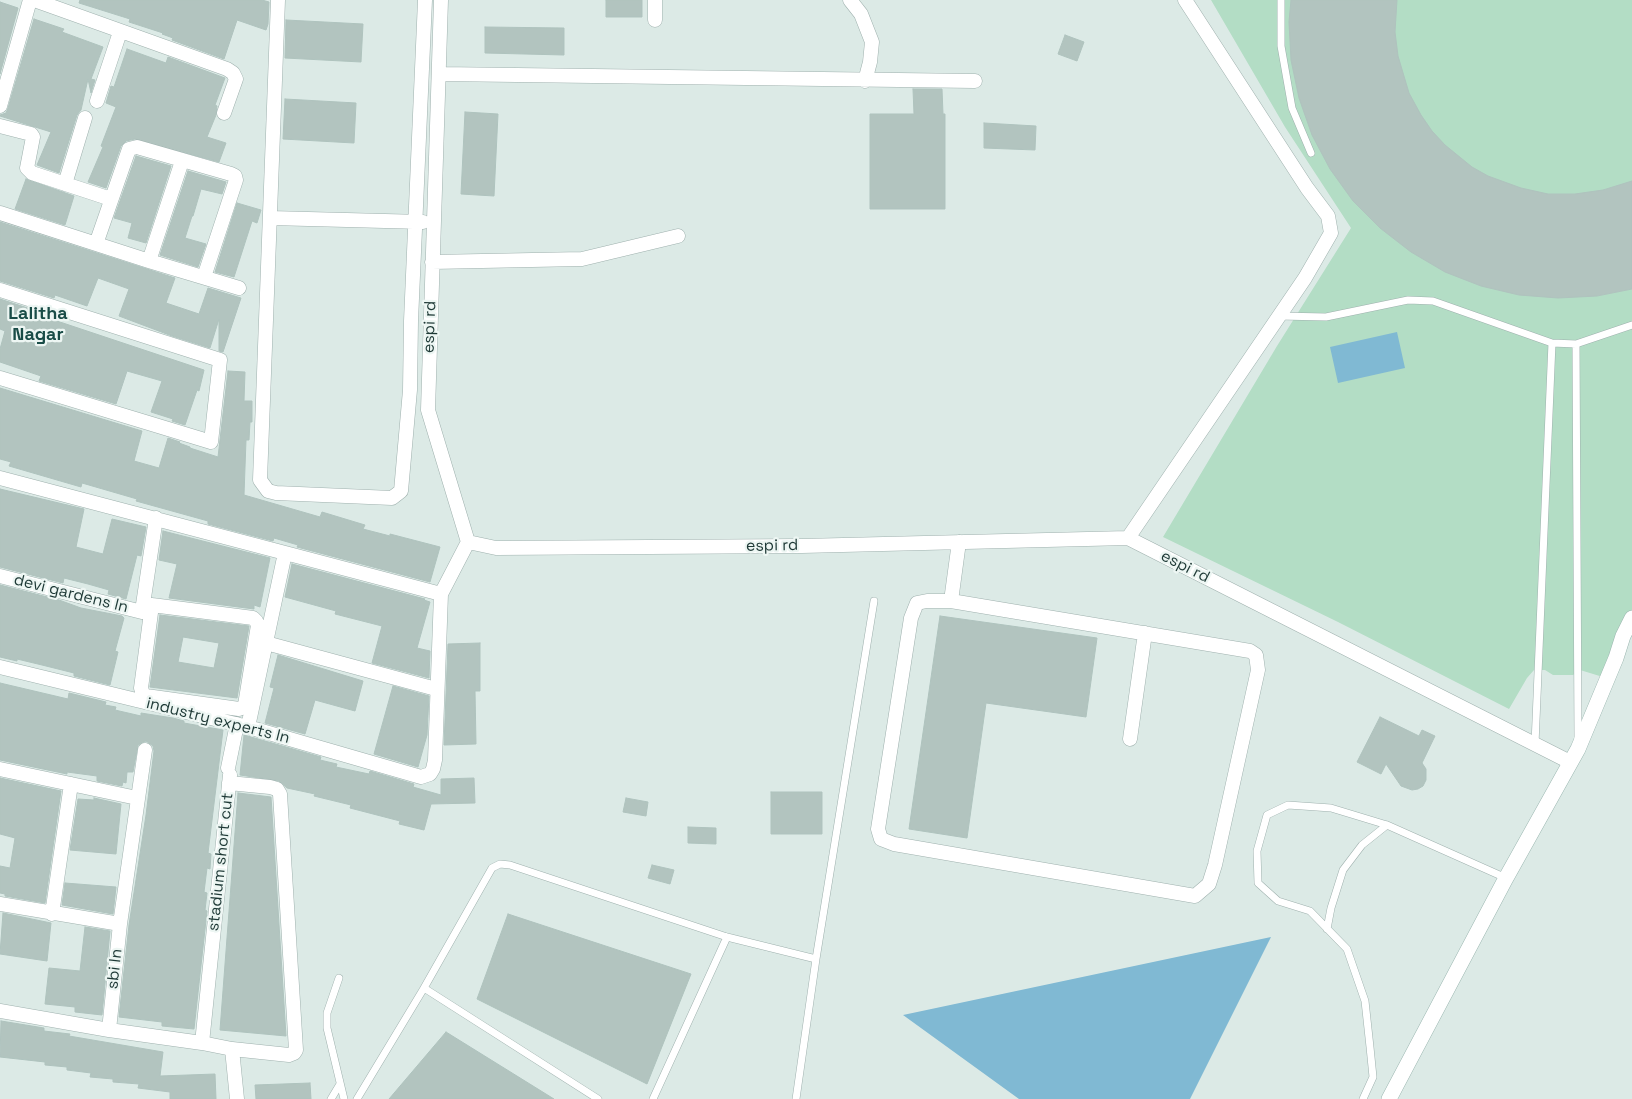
<!DOCTYPE html>
<html>
<head>
<meta charset="utf-8">
<style>
	body { margin:0 }
	canvas { display:block; background:#dceae6 }
</style>
</head>
<body>
<canvas width="1632" height="1099"></canvas>
<script>
const c = document.querySelector('canvas').getContext('2d');
c.lineJoin = 'round';
function paint(path, color) {
  c.fillStyle = color;
  c.fill(path, 'evenodd');
}
function poly(rows) {
  const path = new Path2D();
  for (const r of rows) {
    path.moveTo(r[0], r[1]);
    for (let i = 2; i < r.length; i += 2) path.lineTo(r[i], r[i + 1]);
  }
  return path;
}
function strokePath(path, color, width, dash) {
  c.strokeStyle = color;
  c.lineWidth = width;
  c.lineCap = dash ? 'butt' : 'round';
  c.setLineDash(dash || []);
  c.stroke(path);
}
function label(font, color, halo, rows, align = 'center') {
  c.font = font + ' "Space Grotesk",sans-serif';
  c.lineWidth = 4.5;
  c.setLineDash([]);
  c.textBaseline = 'middle';
  c.strokeStyle = halo;
  c.fillStyle = color;
  for (const [text, x, y, turn = 0] of rows) {
    c.save();
    c.translate(x, y);
    c.rotate((+turn || 0) * Math.PI / 180);
    c.textAlign = isNaN(turn) ? turn : align;
    if (halo) c.strokeText(text, 0, 0);
    c.fillText(text, 0, 0);
    c.restore();
  }
}
const green = poly([
	[1211,0,1632,0,1632,622,1603,677,1580,670,1573,675,1553,675,1545,670,1534,670,1527,678,1509,709,1338,622,1163,537,1277,346,1351,228,1285,127]
]);
const water = poly([
	[1397,332,1405,368,1338,383,1330,347],
	[1271,937,1190,1099,1019,1099,903,1015]
]);
const building = poly([
	[80,0,262,0,269,2,268,24,266,30,237,20,224,59,172,40,173,38,162,34,163,33,129,22,130,19,79,3,80,0],
	[606,0,642,0,642,17,606,17,606,0],
	[1291,0,1397,0,1395,32,1398,56,1409,93,1421,115,1432,131,1445,145,1472,167,1488,176,1521,188,1548,194,1575,194,1603,190,1632,181,1632,289,1597,296,1558,298,1519,295,1481,286,1445,272,1411,252,1380,228,1353,201,1330,169,1312,135,1299,98,1291,60,1289,22,1291,0],
	[0,2,18,8,0,74,0,2],
	[34,19,64,29,62,32,103,47,91,79,95,80,91,93,88,79,81,110,77,115,59,173,37,165,51,132,0,116,0,115,6,113,8,108,34,19],
	[286,20,363,24,361,62,285,58,286,20],
	[485,27,564,28,564,55,485,53,485,27],
	[1065,35,1084,42,1077,61,1058,54,1065,35],
	[127,49,166,63,168,57,225,78,215,105,217,106,216,115,207,137,226,143,219,162,135,139,126,141,121,146,106,188,88,182,103,147,101,146,116,107,106,103,111,86,114,87,127,49],
	[913,89,942,89,943,114,945,114,945,209,870,209,870,114,914,114,913,89],
	[285,99,356,103,354,143,283,139,285,99],
	[465,112,498,114,494,196,461,194,465,112],
	[984,123,1036,126,1035,150,984,148,984,123],
	[136,156,171,166,146,243,128,238,132,223,114,218,136,156],
	[188,171,226,182,222,194,201,189,193,216,192,216,185,238,206,244,198,267,160,255,188,171],
	[26,179,74,196,65,225,15,209,26,179],
	[237,203,261,210,257,223,252,221,234,277,215,272,237,203],
	[0,222,175,278,166,303,199,314,208,288,241,298,223,352,219,351,219,319,210,348,172,336,119,316,129,289,98,278,87,306,55,295,54,298,0,281,0,222],
	[0,299,49,315,48,318,204,370,199,391,197,390,185,425,172,421,173,419,151,412,162,381,127,371,116,404,39,381,41,376,0,362,0,349,5,331,0,329,0,299],
	[228,371,245,372,244,401,252,401,252,422,250,422,249,440,246,440,244,495,320,517,322,512,365,525,363,529,390,536,390,534,440,547,430,582,297,547,298,545,274,538,273,541,208,524,208,521,136,501,137,499,82,483,81,487,9,466,11,462,0,459,0,388,142,431,134,461,159,468,168,438,180,442,179,443,190,447,190,448,218,457,228,371],
	[0,489,84,509,76,547,103,554,112,519,146,527,141,556,137,555,126,599,108,594,109,590,88,584,64,578,63,583,0,567,0,489],
	[163,531,270,558,260,607,254,605,254,609,169,598,177,564,159,560,163,531],
	[292,564,425,599,424,600,430,602,417,648,430,651,429,678,372,663,382,626,335,614,336,611,285,597,292,564],
	[0,585,59,600,81,608,122,616,124,618,115,651,118,652,110,685,74,676,74,673,42,665,17,659,17,661,0,657,0,585],
	[160,615,249,626,237,698,150,687,160,615],
	[183,637,219,643,214,668,178,662,183,637],
	[940,616,1097,638,1086,717,986,703,967,838,909,829,940,616],
	[480,643,480,691,475,691,476,744,444,745,448,644,480,643],
	[278,655,363,681,355,711,315,700,305,734,265,723,274,688,270,687,278,655],
	[0,683,68,699,69,693,106,702,105,705,116,707,115,710,141,716,141,713,173,718,184,721,184,723,223,730,208,853,211,854,210,869,207,868,204,892,207,893,205,910,207,911,194,1029,162,1026,162,1022,119,1017,129,925,146,815,154,751,153,746,146,741,138,745,133,772,127,772,126,783,123,782,122,786,97,781,97,776,67,772,67,774,0,760,0,683],
	[393,686,429,696,427,735,418,767,374,754,393,686],
	[1380,717,1419,736,1422,730,1435,736,1422,763,1426,769,1426,780,1423,786,1418,789,1412,790,1401,786,1386,764,1381,774,1357,762,1380,717],
	[244,735,321,757,320,760,337,764,336,767,369,774,370,771,414,784,413,787,441,795,441,779,474,778,475,803,431,804,424,830,399,824,400,821,350,808,351,805,314,796,315,794,287,788,279,781,240,775,244,735],
	[0,778,61,791,45,903,5,896,5,894,0,893,0,866,10,868,15,838,0,834,0,778],
	[771,792,822,792,822,834,771,834,771,792],
	[238,793,271,797,286,1036,220,1030,238,793],
	[94,798,121,804,116,854,70,850,78,799,94,800,94,798],
	[626,798,648,802,646,816,623,812,626,798],
	[688,827,716,828,716,844,688,843,688,827],
	[652,865,674,870,670,884,648,878,652,865],
	[65,883,116,887,113,914,62,905,65,883],
	[3,913,51,923,47,961,0,954,3,913],
	[508,914,691,974,647,1084,477,999,508,914],
	[85,927,110,931,102,1015,75,1012,75,1007,45,1004,49,968,80,971,85,927],
	[1,1021,44,1028,44,1031,70,1034,69,1036,163,1052,160,1076,215,1074,216,1099,170,1099,170,1092,138,1088,139,1084,113,1082,113,1079,90,1077,91,1073,67,1070,67,1067,45,1065,45,1062,0,1057,1,1021],
	[446,1032,554,1099,389,1099,446,1032],
	[310,1083,311,1099,256,1099,255,1085,310,1083]
]);
const lane = poly([
	[1281,0,1281,46,1292,108,1311,153],
	[1279,316,1326,317,1408,300,1433,301,1552,343,1576,344,1632,325],
	[1576,344,1578,738],
	[1535,744,1552,343],
	[1327,929,1331,908,1343,870,1362,845,1387,825],
	[816,959,874,601],
	[339,978,327,1013,327,1028,344,1099],
	[331,1099,340,1084],
	[357,1099,424,988],
	[598,1099,424,988,492,868,500,864,510,865,727,937,816,959,796,1099],
	[653,1099,727,937],
	[1363,1099,1373,1077,1370,1047,1365,1001,1347,949,1310,911,1278,901,1258,883,1257,851,1267,815,1288,805,1331,808,1387,825,1506,878]
]);
const street = poly([
	[34,0,227,69,233,73,236,79,224,113],
	[278,0,260,480,268,491,276,493,392,498,401,491,410,390,411,321,425,0],
	[441,0,428,410,468,542,496,548,802,546,1128,538,1570,762],
	[850,0,861,14,872,42,870,62,865,81],
	[655,20,655,0],
	[440,74,975,81],
	[97,101,120,32],
	[0,106,30,0],
	[0,126,31,134,33,137,27,168,32,173,111,199],
	[65,184,85,118],
	[0,213,149,261,239,288],
	[270,218,423,222],
	[96,244,129,149,137,147,231,174,235,176,236,180,204,277],
	[149,261,182,161],
	[432,262,582,259,678,236],
	[0,290,220,360,211,442,0,378],
	[0,478,441,594],
	[1128,538,1305,278,1331,233,1328,216,1307,188,1185,0],
	[0,576,142,612],
	[951,601,1250,651,1256,655,1258,670,1215,865,1209,884,1195,896,894,844,881,839,878,829,911,618,917,603,927,601,951,601,959,542],
	[144,604,253,618,256,621,258,625,245,705,243,707,239,709,146,696,143,694,141,688,152,605],
	[142,611,156,518],
	[266,643,436,689],
	[0,667,248,727,421,777,430,774,433,769,435,760,441,594,468,542],
	[248,727,285,553],
	[1130,739,1145,633],
	[228,768,237,724],
	[0,769,137,798],
	[0,904,120,924],
	[52,914,71,784],
	[0,1011,109,1030,120,924,145,750],
	[109,1030,202,1043,232,1049,289,1055,294,1053,296,1050,280,794,277,789,270,787,229,783],
	[202,1043,230,775],
	[232,1049,237,1099]
]);
const secondary = poly([
	[1389,1099,1506,878,1578,749,1616,658,1623,636,1632,618]
]);
const streetNames = [
	["espi rd",430,327,-88],
	["espi rd",772,546,-1],
	["espi rd",1185,567,27],
	["devi gardens ln",71,594,14],
	["industry experts ln",218,721,14],
	["stadium short cut",221,862,-84],
	["sbi ln",115,969,-84]
];
const neighbourhoodNames = [
	["Lalitha",38,314],
	["Nagar",38,335]
];
paint(green, '#b3ddc5');
paint(water, '#80b9d3');
paint(building, '#b2c4bf');
strokePath(building, '#afc3be', 1);
strokePath(lane, '#9fb1ae', 8);
strokePath(street, '#9fb1ae', 15);
strokePath(secondary, '#9bb6b0', 16);
strokePath(lane, '#fff', 7);
strokePath(street, '#fff', 14);
strokePath(secondary, '#fff', 15);
label('16px', '#1e3936', '#edf6f3', streetNames);
label('bold 18px', '#194c47', '#edf6f3', neighbourhoodNames);
</script>
</body>
</html>
